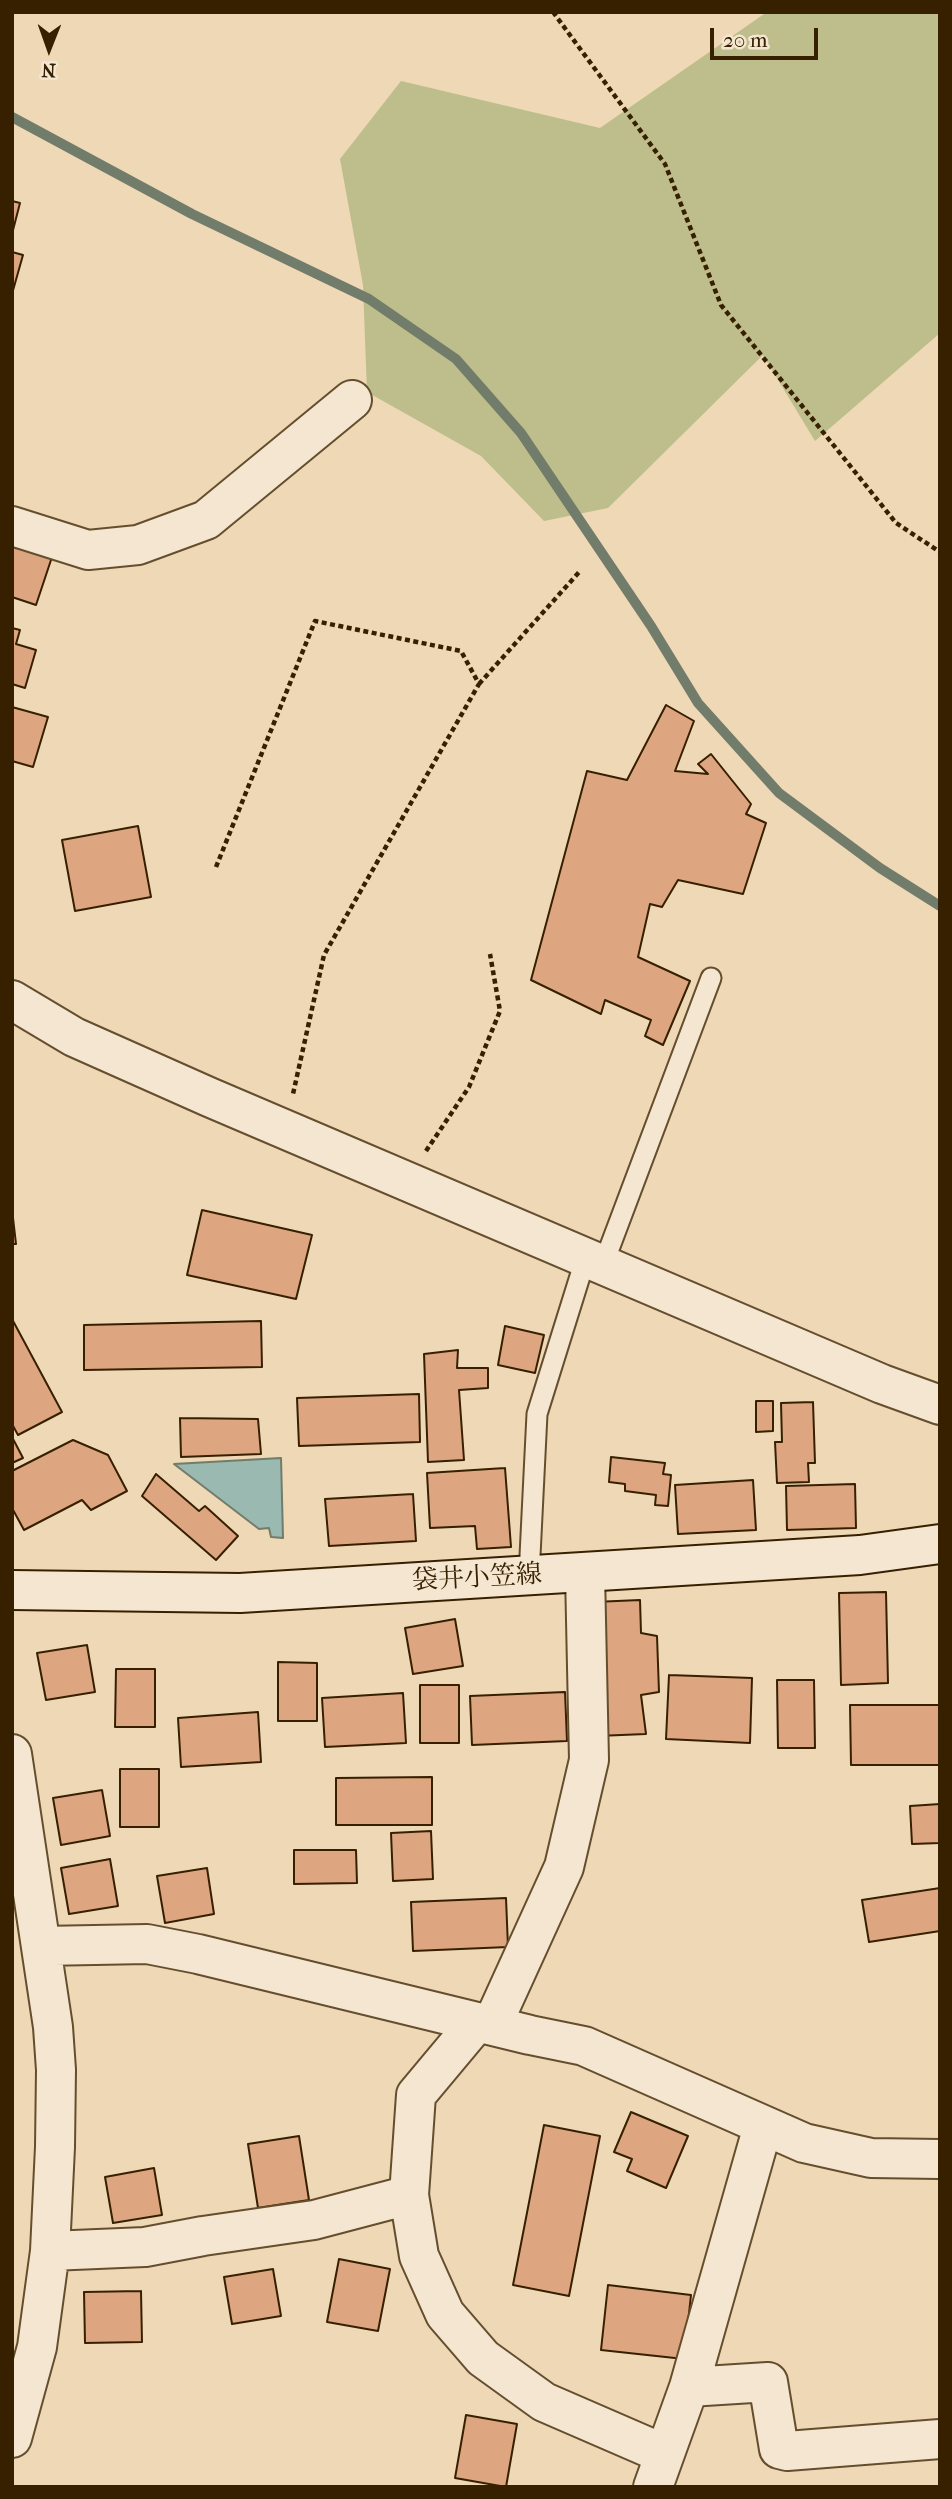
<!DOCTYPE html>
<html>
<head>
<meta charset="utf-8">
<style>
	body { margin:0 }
	#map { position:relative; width:952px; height:2499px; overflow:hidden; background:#eed8b6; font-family:"IM FELL French Canon",serif }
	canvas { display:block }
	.frame { position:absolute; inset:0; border:14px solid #372000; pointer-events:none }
	.north { position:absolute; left:14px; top:14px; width:70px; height:70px; -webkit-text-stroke:5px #f4e6d0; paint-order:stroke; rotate:181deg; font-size:19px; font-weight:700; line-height:28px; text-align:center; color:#372000 }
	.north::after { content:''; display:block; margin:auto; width:24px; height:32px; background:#372000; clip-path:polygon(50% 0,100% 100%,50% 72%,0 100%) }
	.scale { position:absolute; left:710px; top:28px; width:108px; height:32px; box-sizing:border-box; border:4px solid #372000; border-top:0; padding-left:9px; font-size:21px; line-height:24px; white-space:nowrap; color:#372000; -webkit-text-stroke:5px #f4e6d0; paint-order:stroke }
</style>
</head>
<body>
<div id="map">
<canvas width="952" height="2499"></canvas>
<div class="frame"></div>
<div class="north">N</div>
<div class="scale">20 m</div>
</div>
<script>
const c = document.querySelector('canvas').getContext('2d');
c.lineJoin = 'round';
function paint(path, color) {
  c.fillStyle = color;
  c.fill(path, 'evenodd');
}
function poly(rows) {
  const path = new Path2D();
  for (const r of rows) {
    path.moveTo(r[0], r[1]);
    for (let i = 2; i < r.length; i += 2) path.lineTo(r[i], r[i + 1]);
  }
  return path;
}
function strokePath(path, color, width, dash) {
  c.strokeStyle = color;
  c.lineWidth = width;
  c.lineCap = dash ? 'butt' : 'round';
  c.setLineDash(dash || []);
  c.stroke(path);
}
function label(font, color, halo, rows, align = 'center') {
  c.font = font + ' "IM FELL French Canon","Noto Serif JP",serif';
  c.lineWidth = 5;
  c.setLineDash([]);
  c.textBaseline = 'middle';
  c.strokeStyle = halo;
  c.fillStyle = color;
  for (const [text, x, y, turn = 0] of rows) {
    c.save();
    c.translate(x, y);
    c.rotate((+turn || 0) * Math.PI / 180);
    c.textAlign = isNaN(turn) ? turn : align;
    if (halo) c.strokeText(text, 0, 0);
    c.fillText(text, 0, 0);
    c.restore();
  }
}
const green = poly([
	[767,12,940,12,940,333,815,441,763,355,608,508,544,521,481,456,367,392,363,285,340,159,401,81,600,128]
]);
const water = poly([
	[281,1458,283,1538,271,1537,269,1528,259,1529,174,1464,281,1458]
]);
const stream = poly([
	[12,117,192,214,369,299,456,359,521,433,651,626,698,703,779,793,880,868,940,906]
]);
const building = poly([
	[12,201,20,203,12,234,12,201],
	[12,252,23,255,12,294,12,252],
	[12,543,52,557,36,605,12,597,12,543],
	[12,628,20,630,16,644,36,650,25,688,12,684,12,628],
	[666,705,694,721,675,771,708,774,698,764,711,754,751,804,746,814,766,823,743,894,678,880,662,907,650,904,638,957,690,981,663,1045,645,1036,651,1020,605,1000,601,1014,531,980,587,771,627,780,666,705],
	[12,707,48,717,33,767,12,761,12,707],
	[138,826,151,897,75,911,62,840,138,826],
	[12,1209,16,1244,12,1244,12,1209],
	[202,1210,312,1235,296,1299,187,1275,202,1210],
	[12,1319,62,1412,18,1435,12,1424,12,1319],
	[261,1321,262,1367,84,1370,84,1325,261,1321],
	[505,1326,544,1335,535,1373,498,1365,505,1326],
	[458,1350,457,1368,488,1368,488,1388,459,1390,464,1460,428,1462,424,1354,458,1350],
	[419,1394,420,1442,299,1446,297,1398,419,1394],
	[756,1401,773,1401,773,1431,756,1432,756,1401],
	[813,1402,815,1463,808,1463,809,1482,777,1483,775,1442,782,1442,781,1403,813,1402],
	[180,1418,258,1419,261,1454,181,1457,180,1418],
	[12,1437,23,1458,12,1463,12,1437],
	[73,1440,108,1455,127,1491,91,1510,82,1500,24,1530,12,1508,12,1471,73,1440],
	[611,1457,665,1463,663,1474,671,1475,668,1506,655,1505,656,1495,625,1491,625,1484,609,1482,611,1457],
	[505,1468,511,1547,477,1549,475,1526,430,1528,427,1473,505,1468],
	[156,1474,199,1511,205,1506,238,1536,216,1560,142,1496,156,1474],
	[753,1480,756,1530,678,1534,675,1485,753,1480],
	[855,1484,856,1528,787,1530,786,1486,855,1484],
	[413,1494,416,1541,329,1546,325,1499,413,1494],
	[886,1592,888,1683,841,1685,839,1593,886,1592],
	[640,1600,641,1633,657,1636,659,1692,641,1695,646,1734,597,1736,594,1602,640,1600],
	[455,1619,463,1666,413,1674,405,1628,455,1619],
	[87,1645,95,1692,46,1700,37,1653,87,1645],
	[278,1662,317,1663,317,1721,278,1721,278,1662],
	[116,1669,155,1669,155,1727,115,1727,116,1669],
	[669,1675,752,1678,750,1743,666,1739,669,1675],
	[777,1680,814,1680,815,1748,778,1748,777,1680],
	[420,1685,459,1685,459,1743,420,1743,420,1685],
	[565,1692,567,1741,472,1745,470,1696,565,1692],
	[403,1693,406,1743,325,1747,322,1698,403,1693],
	[850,1705,940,1705,940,1765,851,1765,850,1705],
	[258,1712,261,1762,181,1767,178,1718,258,1712],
	[120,1769,159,1769,159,1827,120,1827,120,1769],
	[432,1777,432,1825,336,1825,336,1778,432,1777],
	[102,1790,110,1836,61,1845,53,1798,102,1790],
	[940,1804,940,1843,912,1844,910,1806,940,1804],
	[431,1831,433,1879,393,1881,391,1833,431,1831],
	[294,1850,356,1850,357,1883,294,1884,294,1850],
	[110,1859,118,1906,69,1914,61,1868,110,1859],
	[207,1868,214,1914,165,1923,157,1876,207,1868],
	[940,1888,940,1931,869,1942,862,1900,940,1888],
	[506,1898,508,1947,413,1951,411,1902,506,1898],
	[631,2112,688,2136,666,2188,627,2171,632,2159,614,2152,631,2112],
	[544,2125,600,2136,569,2296,513,2285,544,2125],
	[299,2136,309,2200,258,2208,248,2144,299,2136],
	[154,2168,162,2215,113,2223,105,2177,154,2168],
	[339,2259,390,2269,378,2331,327,2322,339,2259],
	[273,2269,281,2316,232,2324,224,2277,273,2269],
	[608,2285,691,2295,684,2359,601,2350,608,2285],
	[141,2291,142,2342,85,2343,84,2292,141,2291],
	[466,2415,517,2424,506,2487,455,2478,466,2415]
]);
const path = poly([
	[553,12,665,164,721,305,896,523,940,552],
	[479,684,581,570],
	[216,867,315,621,461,651,479,684,324,955,293,1094],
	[426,1151,469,1087,500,1011,490,954]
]);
const service = poly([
	[603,1265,711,978],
	[529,1576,537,1414,586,1257]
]);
const minor = poly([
	[12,526,88,550,138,545,206,520,352,400],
	[12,1754,53,2027,56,2070,55,2147,50,2251,37,2347,12,2438],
	[42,1946,147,1944,198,1954,530,2035,584,2046,804,2143,871,2158,940,2159],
	[477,2022,416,2095,409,2195,419,2256,445,2314,483,2358,544,2402,664,2454],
	[492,2025,564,1867,589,1760,585,1573],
	[50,2251,145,2247,203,2236,314,2220,409,2195],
	[689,2387,768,2382,779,2449,787,2451,940,2439],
	[653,2487,689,2387,763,2126]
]);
const tertiary = poly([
	[12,1000,74,1037,209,1097,882,1384,940,1405]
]);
const secondary = poly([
	[12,1590,240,1593,860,1555,940,1544]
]);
const streetNames = [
	["袋井小笠線",477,1579,-3]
];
paint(green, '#bdbe8b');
paint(water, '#99b9b1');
strokePath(water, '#727c6a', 2);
strokePath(stream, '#727c6a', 10);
paint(building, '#dda580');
strokePath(building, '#372000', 2);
strokePath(service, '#654e2e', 23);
strokePath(minor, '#654e2e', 42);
strokePath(tertiary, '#654e2e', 42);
strokePath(secondary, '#372000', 42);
strokePath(path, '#372000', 4.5, [5, 3.5]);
strokePath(service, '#f4e6d0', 19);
strokePath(minor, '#f4e6d0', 38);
strokePath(tertiary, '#f4e6d0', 38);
strokePath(secondary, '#f4e6d0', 38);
label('26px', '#372000', '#f4e6d0', streetNames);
</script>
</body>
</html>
